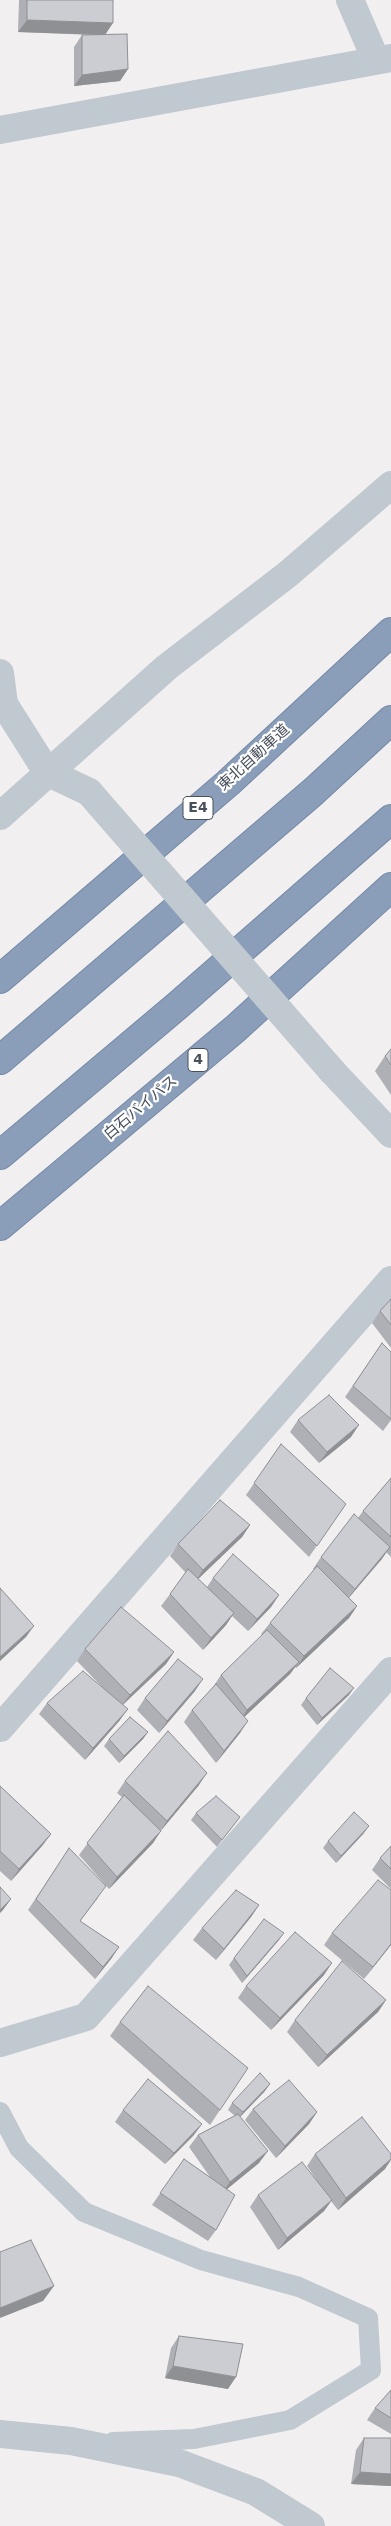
<!DOCTYPE html>
<html>
<head>
<meta charset="utf-8">
<style>
	body { margin:0 }
	canvas { display:block; background:#f1efef }
</style>
</head>
<body>
<canvas width="391" height="2526"></canvas>
<script>
const c = document.querySelector('canvas').getContext('2d');
c.lineJoin = 'round';
function poly(rows) {
  const path = new Path2D();
  for (const r of rows) {
    path.moveTo(r[0], r[1]);
    for (let i = 2; i < r.length; i += 2) path.lineTo(r[i], r[i + 1]);
  }
  return path;
}
function strokePath(path, color, width, dash) {
  c.strokeStyle = color;
  c.lineWidth = width;
  c.lineCap = dash ? 'butt' : 'round';
  c.setLineDash(dash || []);
  c.stroke(path);
}
function paint(path, color) {
  c.fillStyle = color;
  c.fill(path, 'evenodd');
}
function label(font, color, halo, rows, align = 'center') {
  c.font = font + ' "DejaVu Sans","Noto Sans JP",sans-serif';
  c.lineWidth = 4.5;
  c.setLineDash([]);
  c.textBaseline = 'middle';
  c.strokeStyle = halo;
  c.fillStyle = color;
  for (const [text, x, y, turn = 0] of rows) {
    c.save();
    c.translate(x, y);
    c.rotate((+turn || 0) * Math.PI / 180);
    c.textAlign = isNaN(turn) ? turn : align;
    if (halo) c.strokeText(text, 0, 0);
    c.fillText(text, 0, 0);
    c.restore();
  }
}
const lane = poly([
	[0,2112,19,2148,84,2212,201,2260,299,2287,368,2318,371,2370,290,2420,194,2439,113,2442]
]);
const street = poly([
	[350,0,376,60],
	[0,130,391,58],
	[0,673,4,704,47,772,89,792],
	[0,816,167,667,288,574,391,485],
	[332,1071,391,1134],
	[0,1728,391,1280],
	[0,2043,86,2017,391,1671],
	[0,2434,71,2441,179,2463,256,2492,311,2526]
]);
const highway = poly([
	[0,979,228,783,391,632],
	[0,1060,313,792,391,720],
	[0,1155,177,1006,391,819],
	[0,1226,235,1029,391,887]
]);
const streetBridge = poly([
	[89,792,332,1071]
]);
const wall = poly([
	[19,0,113,0,105,35,128,69,120,81,74,86,74,47,82,35,94,35,18,32],
	[391,1049,391,1095,375,1071,385,1056],
	[391,1299,391,1348,372,1323,380,1311],
	[382,1343,391,1352,391,1420,383,1431,345,1397],
	[298,1420,351,1437,319,1463,290,1432],
	[281,1444,346,1504,309,1557,246,1495],
	[391,1478,391,1557,386,1552,349,1598,357,1606,349,1618,296,1668,295,1667,290,1674,244,1717,240,1733,216,1763,184,1722,192,1710,213,1687,221,1675,262,1635,261,1634,270,1623,314,1570,313,1569,321,1557,358,1518,363,1511],
	[250,1525,242,1537,198,1579,207,1587,213,1578,279,1595,271,1607,248,1631,232,1616,226,1625,203,1650,161,1606,186,1573,170,1556,178,1544],
	[85,1649,174,1652,166,1664,123,1705,120,1720,85,1760,39,1714,47,1703,104,1689,77,1661],
	[195,1691,159,1733,137,1710,145,1698],
	[349,1695,317,1725,301,1705,306,1698],
	[148,1732,143,1739,119,1763,104,1746,109,1739],
	[125,1781,199,1785,161,1830,153,1843,109,1889,79,1855,122,1797,117,1793],
	[0,1786,51,1834,42,1846,11,1881,0,1871],
	[196,1813,240,1817,217,1847,191,1820],
	[364,1833,336,1863,323,1848,328,1841],
	[391,1846,391,1889,372,1870,380,1858],
	[69,1848,98,1898,80,1921,119,1947,111,1959,95,1979,28,1910],
	[391,1890,391,1945,364,1979,324,1945,332,1933],
	[259,1905,251,1917,216,1960,193,1940,202,1928],
	[279,1940,242,1983,229,1965,234,1958],
	[324,1975,271,2030,238,1998,246,1986],
	[386,2000,378,2012,318,2067,287,2032,295,2020],
	[120,2022,220,2110,210,2125,110,2036],
	[265,2091,240,2117,259,2163,227,2189,216,2230,208,2241,152,2205,184,2159,210,2177,189,2147,198,2135,235,2116,228,2110,232,2103],
	[253,2109,317,2112,309,2124,276,2158,245,2120],
	[123,2110,202,2124,193,2136,165,2164,115,2122],
	[315,2154,385,2169,338,2210,331,2201,324,2211,278,2250,250,2207,258,2195,316,2179,307,2166],
	[179,2336,228,2389,165,2378,171,2348],
	[391,2390,391,2434,367,2420,375,2408],
	[364,2438,391,2438,391,2486,351,2484,356,2450]
]);
const shadedWall = poly([
	[27,20,113,23,105,35,18,32],
	[128,69,120,81,74,86,82,75],
	[359,1425,351,1437,319,1463,327,1452],
	[250,1525,242,1537,195,1582,203,1570],
	[390,1547,382,1559,346,1601,355,1589],
	[279,1595,271,1607,248,1631,257,1619],
	[357,1606,349,1618,296,1668,304,1656],
	[234,1613,226,1625,203,1650,211,1638],
	[34,1626,26,1637,0,1661,0,1657],
	[174,1652,166,1664,121,1706,130,1695],
	[299,1662,290,1674,239,1722,247,1710],
	[203,1679,195,1691,159,1733,167,1721],
	[354,1688,349,1695,317,1725,322,1718],
	[128,1709,120,1720,85,1760,93,1748],
	[248,1721,240,1733,216,1763,224,1751],
	[148,1732,143,1739,119,1763,124,1756],
	[207,1773,199,1785,159,1833,167,1821],
	[369,1826,364,1833,336,1863,341,1856],
	[161,1831,153,1843,109,1889,117,1877],
	[51,1834,42,1846,11,1881,19,1869],
	[11,1899,3,1910,0,1913,0,1910],
	[259,1905,251,1917,216,1960,224,1949],
	[284,1933,279,1940,242,1983,247,1976],
	[391,1944,391,1945,364,1979,373,1967],
	[119,1947,111,1959,95,1979,103,1967],
	[332,1963,324,1975,271,2030,280,2018],
	[386,2000,378,2012,318,2067,327,2055],
	[270,2084,265,2091,238,2119,243,2112],
	[317,2112,309,2124,276,2158,285,2146],
	[202,2124,193,2136,165,2164,174,2153],
	[268,2151,259,2163,221,2194,230,2182],
	[391,2159,391,2160,385,2169,338,2210,346,2198],
	[332,2200,324,2211,278,2250,287,2238],
	[54,2286,43,2301,0,2318,0,2308],
	[173,2366,236,2377,228,2389,165,2378],
	[360,2472,391,2474,391,2486,351,2484]
]);
const building = poly([
	[27,0,113,0,113,23,27,20,27,0],
	[127,34,128,69,82,75,82,35,127,34],
	[391,1049,391,1065,385,1056,391,1049],
	[391,1299,391,1325,380,1311,391,1299],
	[382,1343,391,1352,391,1419,353,1386,382,1343],
	[329,1395,359,1425,327,1452,298,1420,329,1395],
	[281,1444,346,1504,317,1546,254,1483,281,1444],
	[391,1478,391,1537,363,1511,391,1478],
	[220,1500,250,1525,203,1570,178,1544,220,1500],
	[354,1514,390,1547,355,1589,321,1557,354,1514],
	[233,1554,279,1595,257,1619,213,1578,233,1554],
	[317,1566,357,1606,304,1656,270,1623,317,1566],
	[188,1569,234,1613,211,1638,170,1594,188,1569],
	[0,1588,34,1626,0,1657,0,1588],
	[121,1607,174,1652,130,1695,85,1649,121,1607],
	[267,1630,299,1662,247,1710,221,1675,267,1630],
	[178,1659,203,1679,167,1721,145,1698,178,1659],
	[330,1668,354,1688,322,1718,306,1698,330,1668],
	[83,1671,128,1709,93,1748,47,1703,83,1671],
	[216,1684,248,1721,224,1751,192,1710,216,1684],
	[130,1717,148,1732,124,1756,109,1739,130,1717],
	[168,1731,207,1773,167,1821,125,1781,168,1731],
	[0,1786,51,1834,19,1869,0,1851,0,1786],
	[124,1795,161,1831,117,1877,87,1843,124,1795],
	[216,1796,240,1817,222,1840,196,1813,216,1796],
	[354,1812,369,1826,341,1856,328,1841,354,1812],
	[391,1846,391,1869,380,1858,391,1846],
	[69,1848,106,1886,80,1921,119,1947,103,1967,36,1899,69,1848],
	[378,1880,391,1890,391,1944,373,1967,332,1933,378,1880],
	[0,1887,11,1899,0,1910,0,1887],
	[236,1890,259,1905,224,1949,202,1928,236,1890],
	[264,1919,284,1933,247,1976,234,1958,264,1919],
	[295,1932,332,1963,280,2018,246,1986,295,1932],
	[342,1961,386,2000,327,2055,295,2020,342,1961],
	[148,1986,248,2068,220,2110,120,2022,148,1986],
	[260,2073,270,2084,243,2112,232,2103,260,2073],
	[148,2079,202,2124,174,2153,123,2110,148,2079],
	[289,2080,317,2112,285,2146,253,2109,289,2080],
	[238,2114,268,2151,230,2182,198,2135,238,2114],
	[362,2117,391,2154,391,2159,346,2198,315,2154,362,2117],
	[184,2159,235,2195,216,2230,160,2193,184,2159],
	[302,2162,332,2200,287,2238,258,2195,302,2162],
	[31,2240,54,2286,0,2308,0,2252,31,2240],
	[179,2336,243,2344,236,2377,173,2366,179,2336],
	[391,2390,391,2418,375,2408,391,2390],
	[364,2438,391,2438,391,2474,360,2472,364,2438]
]);
const shields = [
	[198,808,30],
	[198,1060,20]
];
const shieldNames = [
	["E4",198,808],
	["4",198,1060]
];
const streetNames = [
	["東北自動車道",254,758,-42],
	["白石バイパス",141,1108,-40]
];
strokePath(highway, '#7589a6', 30);
strokePath(lane, '#c0c8d0', 20);
strokePath(street, '#c0c8d0', 28);
strokePath(highway, '#8a9eba', 28);
strokePath(streetBridge, '#c0c8d0', 28);
paint(wall, '#afb0b5');
paint(shadedWall, '#8f9094');
paint(building, '#cccdd3');
strokePath(building, '#8f9094', 1);
for (const [x, y, w] of shields) {
  const box = new Path2D();
  box.roundRect(x - w / 2, y - 11.5, w, 23, 4);
  c.fillStyle = '#fff';
  c.fill(box);
  strokePath(box, '#48505b', 1);
}
label('bold 14px', '#48505b', null, shieldNames);
label('15px', '#48505b', '#fff', streetNames);
</script>
</body>
</html>
